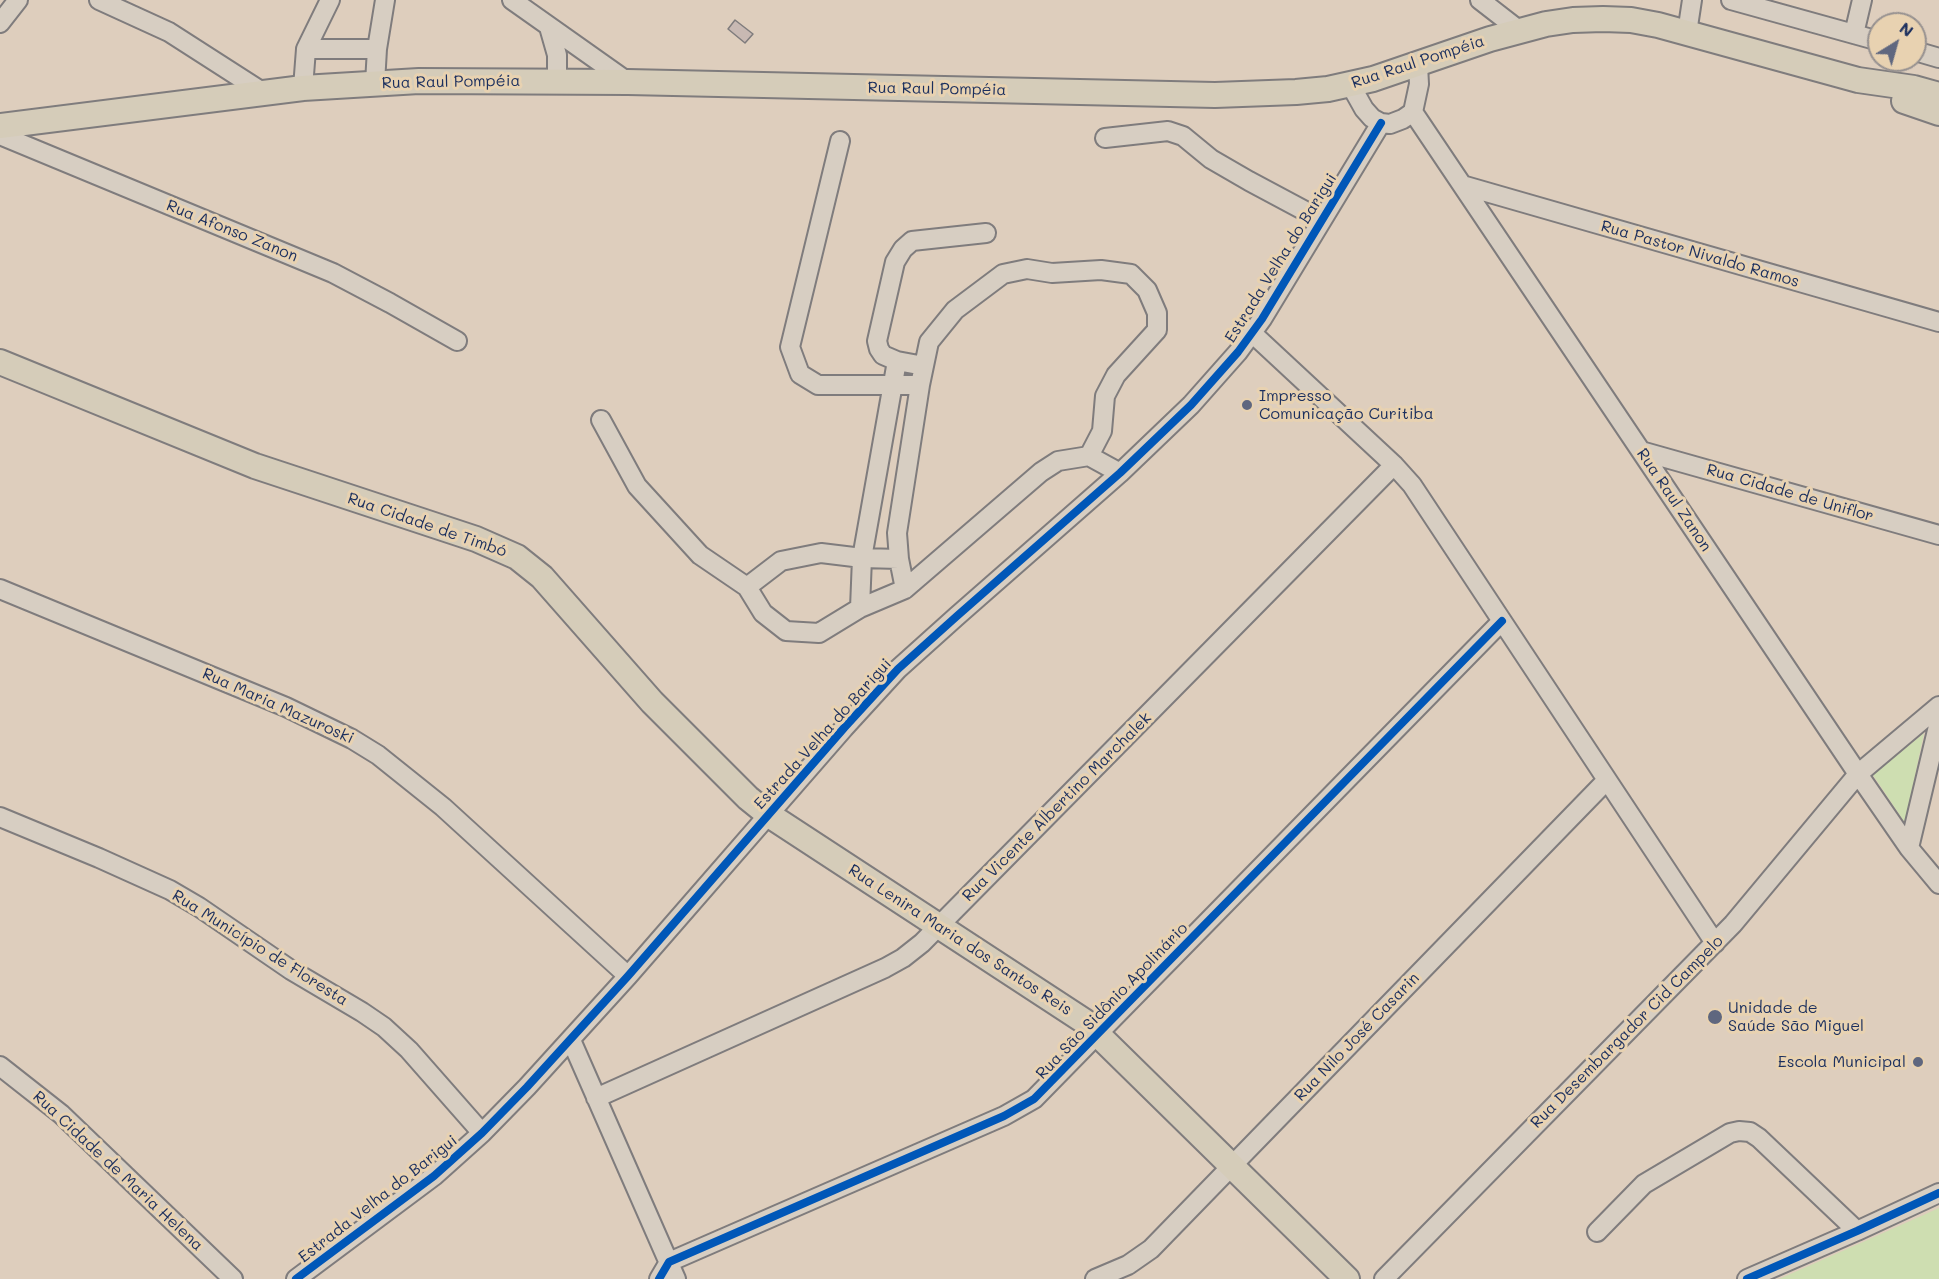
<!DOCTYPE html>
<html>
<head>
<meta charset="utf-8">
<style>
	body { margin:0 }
	#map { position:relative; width:1939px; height:1279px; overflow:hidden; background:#decebd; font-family:Mali,sans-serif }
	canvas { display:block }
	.north { position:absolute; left:1867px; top:12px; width:60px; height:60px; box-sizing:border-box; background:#e8d2b1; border:2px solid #969190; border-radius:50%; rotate:37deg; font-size:16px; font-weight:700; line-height:24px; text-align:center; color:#1b2f5e }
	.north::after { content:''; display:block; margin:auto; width:21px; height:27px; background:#5f677f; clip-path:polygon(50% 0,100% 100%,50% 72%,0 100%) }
</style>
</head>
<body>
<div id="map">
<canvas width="1939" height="1279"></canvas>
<div class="north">N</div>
</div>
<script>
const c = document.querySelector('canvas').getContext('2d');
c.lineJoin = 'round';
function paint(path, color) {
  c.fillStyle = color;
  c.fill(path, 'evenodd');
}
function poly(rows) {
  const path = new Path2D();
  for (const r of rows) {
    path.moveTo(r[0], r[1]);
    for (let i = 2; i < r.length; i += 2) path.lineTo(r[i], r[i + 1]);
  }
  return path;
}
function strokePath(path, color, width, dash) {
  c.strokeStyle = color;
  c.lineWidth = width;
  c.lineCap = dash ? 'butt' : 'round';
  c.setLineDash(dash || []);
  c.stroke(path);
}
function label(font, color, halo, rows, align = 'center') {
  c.font = font + ' Mali,sans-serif';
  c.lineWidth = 6;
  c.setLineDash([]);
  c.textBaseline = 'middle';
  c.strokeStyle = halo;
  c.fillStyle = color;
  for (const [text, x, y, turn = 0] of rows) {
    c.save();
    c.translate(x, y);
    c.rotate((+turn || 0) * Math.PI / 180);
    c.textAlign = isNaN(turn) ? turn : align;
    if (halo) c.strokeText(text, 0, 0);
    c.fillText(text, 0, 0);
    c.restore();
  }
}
const green = poly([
	[1924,733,1905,823,1873,775],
	[1939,1208,1939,1279,1779,1279,1863,1242]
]);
const building = poly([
	[735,20,753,34,745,43,728,29,735,20]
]);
const minor = poly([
	[99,0,169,32,264,93],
	[512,0,628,82],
	[1480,0,1520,31],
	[1731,0,1879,41],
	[0,23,18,0],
	[549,27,557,55,557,81],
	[1687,33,1692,0],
	[1854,34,1862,0],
	[306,49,330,0],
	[1915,51,1939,58],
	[375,83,377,49,385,0],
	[1350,84,1364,109,1372,118,1381,123,1390,124,1403,119,1413,112,1419,84,1418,65],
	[303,88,306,49,377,49],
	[1413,112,1858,774,1909,848,1939,884],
	[0,135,333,273,390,303,457,341],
	[1105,138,1168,131,1183,136,1211,159,1249,181,1322,220],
	[840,141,790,347,800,374,818,385,920,385],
	[1462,185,1939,322],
	[1252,333,1394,465,1412,485,1715,943],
	[924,366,897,361,883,355,879,349,877,341,895,262,903,249,912,241,986,233],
	[601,420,637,486,700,555,747,587,763,613,786,631,819,633,860,608,905,589,1041,472,1058,461,1089,456,1120,473],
	[1641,451,1939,535],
	[747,587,781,561,821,553,862,558,899,559],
	[0,589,286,707,352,739,378,755,443,807,628,976],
	[905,589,899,559,897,533,920,385,929,342,955,310,1003,274,1027,269,1052,273,1101,270,1131,274,1147,290,1157,313,1157,330,1116,375,1105,396,1102,431,1089,456],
	[860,608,862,558,897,361],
	[0,817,99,858,170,890,199,907,291,970,362,1012,384,1027,409,1050,482,1133],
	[1909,848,1939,722],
	[571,1040,676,1279],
	[0,1066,61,1114,233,1279],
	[596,1098,885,968,903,958,922,943,1394,465],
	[1597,1232,1644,1184,1730,1133,1739,1131,1750,1132,1759,1138,1857,1231],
	[296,1279,434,1176,482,1133,527,1087,628,976,844,728,898,669,957,616,1120,473,1191,405,1238,352,1262,319,1381,123],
	[659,1279,669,1262,1004,1116,1034,1099,1502,621],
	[1095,1279,1128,1265,1151,1249,1607,780],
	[1384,1279,1733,924,1858,774,1939,706],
	[1747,1279,1857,1231,1939,1193]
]);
const major = poly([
	[1904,101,1939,113],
	[0,126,303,88,419,81,628,82,1215,95,1296,92,1328,89,1373,79,1490,39,1546,24,1573,20,1603,19,1631,20,1658,25,1858,80,1914,88,1939,95],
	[0,362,255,466,476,539,517,557,542,577,652,702,748,798,769,815,1084,1021,1347,1279]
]);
const cycleway = poly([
	[296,1279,434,1176,482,1133,527,1087,628,976,844,728,898,669,957,616,1120,473,1191,405,1238,352,1262,319,1381,123],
	[659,1279,669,1262,1004,1116,1034,1099,1502,621],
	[1747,1279,1857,1231,1939,1193]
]);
const markers = [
	[1247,405,6,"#5f677f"],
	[1715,1017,8,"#5f677f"],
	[1918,1062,6,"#5f677f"]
];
const streetNames = [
	["Rua Raul Pompéia",1418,62,-18],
	["Rua Raul Pompéia",451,82,-1],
	["Rua Raul Pompéia",937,89,1],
	["Rua Afonso Zanon",232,231,22],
	["Rua Pastor Nivaldo Ramos",1700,254,16],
	["Estrada Velha do Barigui",1281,258,-58],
	["Rua Cidade de Uniflor",1790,493,16],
	["Rua Raul Zanon",1674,500,56],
	["Rua Cidade de Timbó",427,525,19],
	["Rua Maria Mazuroski",278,706,24],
	["Estrada Velha do Barigui",823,734,-48],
	["Rua Vicente Albertino Marchalek",1057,807,-45],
	["Rua Lenira Maria dos Santos Reis",960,940,33],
	["Rua Município de Floresta",260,948,32],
	["Rua São Sidônio Apolinário",1112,1001,-46],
	["Rua Desembargador Cid Campelo",1627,1032,-45],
	["Rua Nilo José Casarin",1357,1037,-46],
	["Rua Cidade de Maria Helena",118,1171,43],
	["Estrada Velha do Barigui",378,1199,-38]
];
const poiNames = [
	["Impresso",1259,396],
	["Comunicação Curitiba",1259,414],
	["Unidade de",1728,1008],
	["Saúde São Miguel",1728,1026],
	["Escola Municipal",1906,1062,"right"]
];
paint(green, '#cedeb1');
paint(building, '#c8b9b3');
strokePath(building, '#7f7c7d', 1.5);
strokePath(minor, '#7f7c7d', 22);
strokePath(major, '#7f7c7d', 28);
strokePath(minor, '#d7cec2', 18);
strokePath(major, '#d5ccb9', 24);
strokePath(cycleway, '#0057b8', 8);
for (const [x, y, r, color] of markers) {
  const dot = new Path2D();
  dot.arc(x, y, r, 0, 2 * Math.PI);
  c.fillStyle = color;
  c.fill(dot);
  strokePath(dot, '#e8d2b1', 2);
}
label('16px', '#1b2f5e', '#e8d2b1', streetNames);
label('16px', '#1b2f5e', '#e8d2b1', poiNames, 'left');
</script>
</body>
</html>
